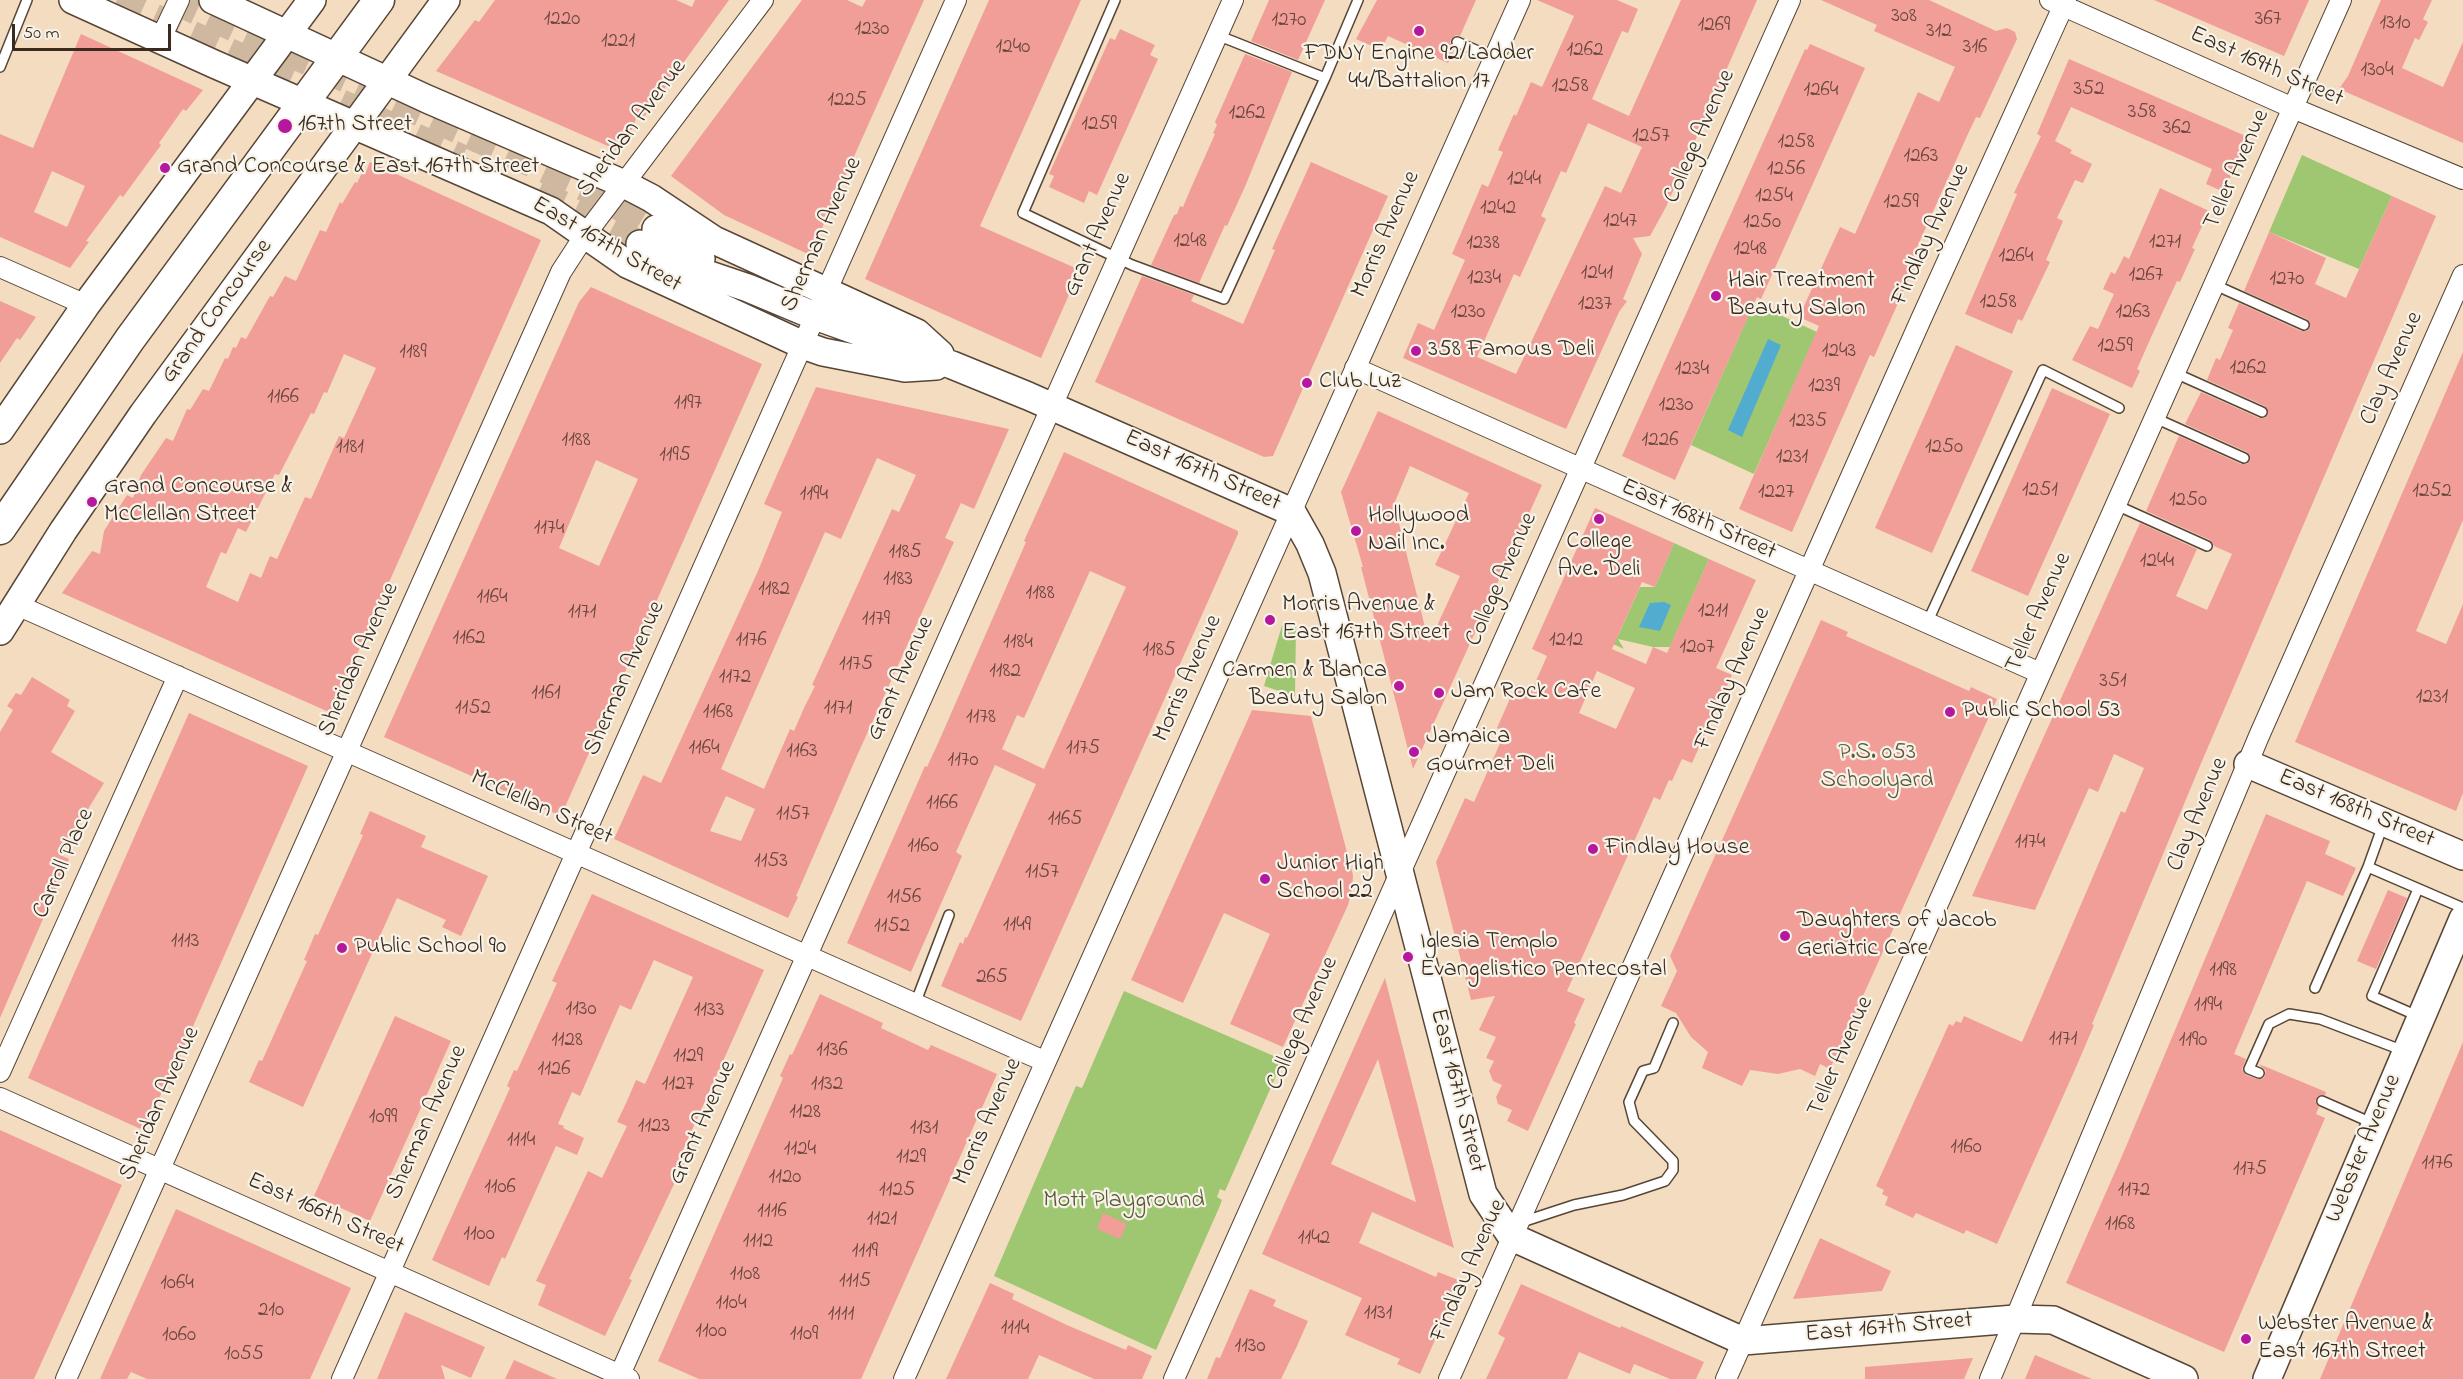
<!DOCTYPE html>
<html>
<head>
<meta charset="utf-8">
<style>
	body { margin:0 }
	#map { position:relative; width:2463px; height:1379px; overflow:hidden; background:#f4dcc0; font-family:"Indie Flower",sans-serif }
	canvas { display:block }
	.scale { position:absolute; left:12px; top:24px; width:159px; height:27px; box-sizing:border-box; border:3px solid #3b2a1e; border-top:0; padding-left:8px; font-size:18px; line-height:21px; white-space:nowrap; color:#3b2a1e; -webkit-text-stroke:4px #f7f3e8; paint-order:stroke }
</style>
</head>
<body>
<div id="map">
<canvas width="2463" height="1379"></canvas>
<div class="scale">50 m</div>
</div>
<script>
const c = document.querySelector('canvas').getContext('2d');
c.lineJoin = 'round';
function paint(path, color) {
  c.fillStyle = color;
  c.fill(path, 'evenodd');
}
function poly(rows) {
  const path = new Path2D();
  for (const r of rows) {
    path.moveTo(r[0], r[1]);
    for (let i = 2; i < r.length; i += 2) path.lineTo(r[i], r[i + 1]);
  }
  return path;
}
function strokePath(path, color, width, dash) {
  c.strokeStyle = color;
  c.lineWidth = width;
  c.lineCap = dash ? 'butt' : 'round';
  c.setLineDash(dash || []);
  c.stroke(path);
}
function label(font, color, halo, rows, align = 'center') {
  c.font = font + ' "Indie Flower",sans-serif';
  c.lineWidth = 4.5;
  c.setLineDash([]);
  c.textBaseline = 'middle';
  c.strokeStyle = halo;
  c.fillStyle = color;
  for (const [text, x, y, turn = 0] of rows) {
    c.save();
    c.translate(x, y);
    c.rotate((+turn || 0) * Math.PI / 180);
    c.textAlign = isNaN(turn) ? turn : align;
    if (halo) c.strokeText(text, 0, 0);
    c.fillText(text, 0, 0);
    c.restore();
  }
}
const green = poly([
	[2302,155,2392,196,2359,269,2269,232],
	[1754,303,1817,332,1754,474,1691,445],
	[1674,543,1709,559,1670,647,1653,647,1618,639,1624,649,1569,624,1573,619,1617,638,1640,587,1655,587],
	[1283,622,1296,626,1295,696,1264,686],
	[1124,991,1283,1060,1225,1191,1220,1189,1217,1197,1222,1200,1219,1208,1156,1350,994,1276,1076,1086,1082,1088]
]);
const water = poly([
	[1768,339,1781,345,1742,437,1728,430],
	[1664,602,1671,605,1660,631,1639,627,1650,603]
]);
const building = poly([
	[495,0,676,0,692,7,695,0,729,0,641,121,636,119,629,136,617,150,436,71,475,20,479,22],
	[802,0,847,0,862,7,866,0,924,0,810,255,724,215,671,176],
	[989,0,1081,0,980,226,1080,270,1041,358,865,279],
	[1269,0,1325,0,1298,60,1251,41],
	[1377,0,1476,0,1460,36,1456,35,1451,39,1450,43,1455,48,1448,63,1388,36,1381,50,1356,39],
	[1537,0,1617,0,1638,9,1628,33,1622,31,1592,99,1629,116,1681,0,1757,0,1666,207,1650,236,1633,238,1642,254,1623,299,1627,301,1619,312,1566,429,1403,358,1418,323,1434,330,1465,260,1452,254,1482,184,1488,187,1503,152,1498,150,1514,114,1516,116,1531,82,1542,87,1574,16],
	[1588,123,1642,147,1621,193,1605,186,1516,374,1477,357,1514,274,1520,277,1546,219,1541,216,1561,171,1566,173],
	[1821,0,1929,0,1996,31,2007,28,2015,32,2017,39,1980,118,1976,117,1967,136,1914,254,1919,256,1874,357,1870,355,1792,532,1739,509,1819,326,1799,317,1840,227,1855,234,1918,92,1939,102,1955,67,1874,31,1877,25],
	[2154,0,2309,0,2284,56],
	[2381,0,2432,0,2423,19,2428,22,2419,40,2415,38,2402,68,2443,87,2463,42,2463,143,2339,89,2348,76],
	[1120,29,1155,45,1150,55,1158,59,1097,195,1089,191,1084,203,1049,187,1054,176,1049,174,1110,38,1115,40],
	[81,34,203,90,186,111,183,109,159,143,161,145,123,197,120,195,86,241,89,242,70,268,0,237,0,134,33,148],
	[52,171,85,186,67,227,34,212],
	[1810,44,1865,68,1761,299,1757,297,1675,480,1622,456,1805,49,1807,50],
	[1245,54,1292,72,1244,189,1227,226,1225,225,1199,283,1151,265,1174,215,1177,214,1180,206,1183,207,1191,188,1215,134,1213,133,1217,125,1215,122],
	[2069,59,2248,137,2224,192,2206,184,2212,169,2071,107,2055,141,2072,150,2070,153,2092,164,2083,183,2075,180,2057,218,2063,221,2046,260,2050,262,2022,321,2018,319,2012,334,1965,314,2017,194,2014,193,2041,136,2037,134],
	[370,162,541,240,331,713,62,593,92,551,100,554,104,531,127,495,133,498,141,475,166,438,173,441,187,409,190,410,203,389,209,391,225,358,228,359,233,347,236,348,241,337,246,339,270,296,273,297,285,276,296,281,320,230,326,232,340,202,342,204,355,182,357,183,362,173,365,174],
	[344,354,376,368,344,438,339,436,311,499,305,497,277,559,270,556,261,578,250,573,238,602,206,587,221,552,226,554,238,528,246,532,275,474,279,475,311,413,314,414,324,392,327,393],
	[1311,162,1388,196,1273,456,1264,457,1095,382,1142,276,1194,295,1191,301,1243,324,1275,250,1272,249],
	[2160,188,2209,211,2192,248,2195,249,2180,282,2177,281,2153,333,2137,369,2140,371,2132,388,2072,360,2090,326,2098,329,2114,294,2103,289,2111,272,2115,274,2124,256,2129,259],
	[2392,196,2436,216,2202,761,2092,1024,2094,1025,2077,1065,1997,1244,1966,1230,1964,1234,1916,1213,1913,1218,1885,1205,1888,1197,1882,1194,1884,1190,1876,1186,1949,1024,1953,1026,1956,1021,1961,1023,1964,1016,2022,1042,2121,811,2125,813,2144,768,2114,754,2098,792,2089,788,2035,910,1972,896,2140,523,2197,549,2176,596,2207,610,2232,554,2214,546,2210,540,2146,511,2179,436,2241,464,2247,464,2250,460,2247,452,2185,424,2201,392,2259,418,2265,418,2268,414,2265,406,2207,380,2216,358,2220,360,2233,330,2228,328,2239,303,2301,331,2307,331,2310,327,2307,319,2244,291,2269,232,2326,258,2315,284,2346,298],
	[591,287,762,364,561,816,384,737,579,302],
	[596,460,638,479,599,566,559,548],
	[0,301,36,317,20,340,17,338,0,363],
	[1956,345,2013,371,1932,553,1875,528],
	[2463,352,2463,520,2416,631,2446,644,2463,604,2463,793,2456,811,2295,742],
	[816,387,1009,429,974,509,961,503,945,538,954,542,856,758,796,896,798,897,788,918,614,839,643,775,661,783,758,571,782,512,764,504],
	[877,458,916,475,899,512,892,509,812,685,815,686,804,708,794,731,790,729,764,789,721,769,825,532,841,539],
	[726,796,755,809,741,841,710,831],
	[2052,388,2110,414,2028,596,1971,571],
	[1378,411,1542,485,1413,769,1361,567,1363,567,1341,492],
	[1410,466,1469,493,1435,565,1460,576,1429,643,1394,504],
	[1064,452,1238,531,1238,534,1021,1021,941,986,960,942,963,944,965,937,967,938,1036,784,995,765,956,852,962,856,911,972,847,943,925,766,927,767,939,741,1026,542,1024,541],
	[1090,571,1126,587,1044,769,1002,749,1017,715,1024,718],
	[1595,508,1674,543,1655,587,1642,582,1612,649,1646,664,1653,647,1667,653,1709,559,1756,580,1716,668,1732,675,1692,763,1682,759,1672,781,1669,780,1660,800,1654,797,1567,991,1585,999,1574,1023,1576,1024,1528,1131,1507,1121,1512,1110,1498,1104,1496,1097,1502,1085,1493,1081,1489,1071,1494,1061,1486,1058,1496,1037,1479,1030,1495,996,1471,1000,1436,862,1465,798,1474,802,1505,732,1497,728,1516,685,1531,692,1547,656,1532,649],
	[1597,671,1635,688,1616,729,1579,713],
	[1821,620,1848,632,1846,636,1969,691,1971,687,1997,699,1830,1069,1820,1064,1815,1076,1800,1069,1778,1074,1750,1070,1742,1086,1702,1068,1708,1052,1691,1037,1676,1013,1661,1006,1677,971,1670,956],
	[32,677,70,700,67,706,75,711,51,752,104,783,60,855,69,859,0,1018,0,732,13,710,7,706,16,693,21,695],
	[1252,710,1311,716,1353,875,1352,890,1348,905,1283,1047,1230,1024,1270,934,1224,913,1183,1003,1131,980],
	[189,713,308,766,179,1058,177,1057,145,1131,28,1078],
	[370,811,426,836,421,847,488,876,461,936,442,927,446,920,397,898,303,1107,249,1082,259,1060,262,1061,307,961,304,960,315,934,318,935,363,835,360,834],
	[2266,814,2330,841,2325,854,2356,868,2343,896,2307,881,2234,1054,2246,1059,2242,1069,2246,1075,2257,1079,2264,1078,2266,1071,2259,1064,2326,1092,2325,1095,2318,1096,2315,1101,2319,1107,2316,1114,2325,1118,2224,1352,2066,1283,2122,1156],
	[2388,890,2407,898,2376,969,2357,961],
	[592,894,764,970,678,1161,684,1163,629,1279,632,1280,605,1336,538,1305,546,1285,536,1281,588,1171,602,1178,627,1126,617,1122,627,1101,636,1080,645,1084,693,977,654,960,631,1010,620,1005,580,1096,572,1092,558,1124,564,1126,563,1128,584,1138,577,1155,556,1146,505,1259,502,1257,489,1286,432,1260,510,1088,507,1086,514,1070,517,1071,557,983,552,981],
	[1385,978,1454,1248,1372,1212,1359,1243,1436,1277,1438,1272,1461,1281,1420,1374,1397,1364,1400,1359,1345,1335,1362,1298,1262,1254],
	[1378,1059,1416,1202,1331,1164],
	[820,994,883,1023,881,1028,928,1050,931,1045,997,1074,861,1379,699,1379,658,1361,783,1078,780,1076,790,1054,792,1055],
	[395,1016,451,1041,370,1221,314,1196],
	[2463,1042,2463,1379,2320,1379,2354,1299],
	[0,1130,122,1185,34,1379,0,1379],
	[176,1209,351,1288,310,1379,147,1379,131,1372,127,1379,100,1379],
	[1103,1213,1127,1224,1120,1239,1097,1229],
	[1820,1238,1891,1271,1882,1291,1793,1299],
	[990,1283,1014,1294,1012,1299,1069,1326,1126,1350,1128,1345,1152,1356,1142,1379,1094,1379,1039,1355,1028,1379,946,1379],
	[1521,1284,1620,1328,1621,1326,1704,1362,1696,1379,1670,1379,1634,1364,1630,1374,1579,1352,1567,1379,1486,1379,1505,1338,1498,1334],
	[1250,1289,1276,1300,1273,1306,1308,1321,1297,1346,1281,1379,1207,1379,1216,1357,1220,1358],
	[405,1312,485,1347,471,1378,441,1365,445,1379,377,1379],
	[2035,1355,2092,1379,2025,1379],
	[1973,1358,1964,1379,1865,1379,1865,1367],
	[514,1360,557,1379,505,1379]
]);
const secondaryTunnel = poly([
	[117,0,462,158],
	[172,0,596,193,656,229],
	[538,193,582,213,640,244]
]);
const lane = poly([
	[1115,0,1023,213,1132,265,1224,299,1325,78],
	[1217,35,1325,78,1358,0],
	[1457,42,1494,58],
	[0,67,27,0],
	[2215,285,2304,325],
	[2175,373,2262,412],
	[2155,418,2244,458],
	[2116,505,2207,546],
	[1927,623,2043,370,2119,408],
	[2383,825,2368,867,2463,908],
	[2418,889,2372,996,2420,1017],
	[2315,988,2368,867],
	[915,1004,949,915],
	[2259,1073,2249,1069,2269,1024,2289,1014,2320,1019,2404,1051],
	[2322,1101,2372,1123],
	[1522,1222,1574,1205,1623,1195,1665,1181,1673,1170,1673,1161,1634,1121,1629,1102,1643,1071,1654,1068,1673,1023]
]);
const street = poly([
	[2050,0,2293,108,2463,179],
	[160,40,179,0],
	[0,267,86,305],
	[1355,368,2040,673],
	[17,605,1044,1061],
	[0,1072,178,676],
	[0,1098,629,1379],
	[66,1379,561,272,585,235,763,0],
	[342,1379,956,0],
	[618,1379,1233,0],
	[904,1379,1520,0],
	[1174,1379,1790,0],
	[1449,1379,1922,317,2066,0],
	[1726,1379,2341,0],
	[1990,1379,2259,736,2463,275]
]);
const secondary = poly([
	[73,0,214,64,551,211,627,264,803,345,823,352,905,368,936,366],
	[213,0,427,99,624,184,651,198,714,240,917,333,940,354],
	[656,229,701,259],
	[640,244,683,266,748,288,815,316,952,365,1028,396,1292,512,1310,544,1322,573,1483,1194,1512,1237,1743,1341,2015,1319,2053,1320,2184,1379],
	[0,430,86,305,312,0],
	[0,631,63,531,143,414,446,0],
	[2248,764,2463,856],
	[2267,1379,2463,919]
]);
const primary = poly([
	[0,529,130,339,379,0]
]);
const markers = [
	[1419,31,6,"#b5179e"],
	[285,126,8,"#b5179e"],
	[165,168,6,"#b5179e"],
	[1716,296,6,"#b5179e"],
	[1416,351,6,"#b5179e"],
	[1307,383,6,"#b5179e"],
	[92,502,6,"#b5179e"],
	[1599,519,6,"#b5179e"],
	[1356,531,6,"#b5179e"],
	[1270,620,6,"#b5179e"],
	[1399,686,6,"#b5179e"],
	[1439,693,6,"#b5179e"],
	[1950,712,6,"#b5179e"],
	[1414,752,6,"#b5179e"],
	[1593,849,6,"#b5179e"],
	[1265,879,6,"#b5179e"],
	[1785,936,6,"#b5179e"],
	[342,948,6,"#b5179e"],
	[1408,957,6,"#b5179e"],
	[2246,1339,6,"#b5179e"]
];
const numberNames = [
	["308",1904,18],
	["1220",562,21],
	["367",2268,21],
	["1270",1289,22],
	["1310",2395,25],
	["1269",1714,27],
	["1230",872,31],
	["312",1939,33],
	["1221",618,43],
	["1240",1013,49],
	["316",1975,49],
	["1262",1585,52],
	["1304",2377,72],
	["1258",1570,88],
	["352",2089,91],
	["1264",1821,92],
	["1225",847,102],
	["358",2142,114],
	["1262",1247,115],
	["1259",1099,126],
	["362",2177,130],
	["1257",1651,138],
	["1258",1796,144],
	["1263",1921,158],
	["1256",1786,171],
	["1244",1524,181],
	["1254",1774,198],
	["1259",1901,204],
	["1242",1498,210],
	["1247",1620,223],
	["1250",1762,224],
	["1248",1190,243],
	["1271",2165,244],
	["1238",1483,245],
	["1248",1750,251],
	["1264",2016,258],
	["1241",1597,275],
	["1267",2146,277],
	["1234",1484,280],
	["1270",2287,281],
	["1258",1998,304],
	["1237",1595,306],
	["1230",1468,314],
	["1263",2133,314],
	["1259",2115,348],
	["1243",1839,353],
	["1189",413,354],
	["1262",2248,370],
	["1234",1692,371],
	["1239",1824,388],
	["1166",283,399],
	["1197",688,405],
	["1230",1676,407],
	["1235",1808,423],
	["1188",576,442],
	["1226",1660,442],
	["1181",350,449],
	["1250",1944,449],
	["1195",675,457],
	["1231",1792,459],
	["1251",2040,492],
	["1252",2432,493],
	["1227",1776,494],
	["1194",814,496],
	["1250",2188,502],
	["1174",549,530],
	["1185",905,554],
	["1244",2157,563],
	["1183",898,581],
	["1182",774,591],
	["1188",1040,595],
	["1164",492,599],
	["1211",1713,613],
	["1171",582,614],
	["1179",876,621],
	["1162",469,640],
	["1176",751,642],
	["1212",1566,642],
	["1184",1018,644],
	["1207",1697,649],
	["1185",1159,652],
	["1175",856,666],
	["1182",1005,673],
	["1172",735,679],
	["351",2113,683],
	["1161",546,695],
	["1231",2432,699],
	["1152",473,710],
	["1171",838,710],
	["1168",718,714],
	["1178",981,719],
	["1164",704,750],
	["1175",1083,750],
	["1163",802,753],
	["1170",963,762],
	["1166",942,805],
	["1157",793,816],
	["1165",1065,821],
	["1174",2030,844],
	["1160",923,848],
	["1153",771,863],
	["1157",1042,874],
	["1156",904,899],
	["1149",1017,927],
	["1152",892,928],
	["1113",185,943],
	["1198",2223,972],
	["265",992,979],
	["1194",2208,1007],
	["1130",581,1011],
	["1133",709,1012],
	["1171",2063,1041],
	["1128",567,1042],
	["1190",2193,1042],
	["1136",832,1052],
	["1129",688,1058],
	["1126",554,1071],
	["1127",678,1086],
	["1132",827,1086],
	["1128",805,1114],
	["1099",383,1119],
	["1123",654,1128],
	["1131",924,1130],
	["1114",521,1142],
	["1160",1966,1149],
	["1124",800,1151],
	["1129",911,1159],
	["1176",2437,1165],
	["1175",2250,1171],
	["1120",785,1179],
	["1106",500,1189],
	["1125",897,1192],
	["1172",2134,1192],
	["1116",772,1213],
	["1121",882,1221],
	["1168",2120,1226],
	["1100",479,1236],
	["1142",1314,1240],
	["1112",758,1243],
	["1119",865,1253],
	["1108",745,1276],
	["1115",855,1283],
	["1064",177,1285],
	["1104",731,1305],
	["210",271,1312],
	["1131",1378,1315],
	["1111",841,1316],
	["1114",1015,1330],
	["1100",711,1333],
	["1109",804,1336],
	["1060",179,1337],
	["1130",1250,1348],
	["1055",244,1356]
];
const poiNames = [
	["FDNY Engine 92/Ladder",1419,55,"center"],
	["44/Battalion 17",1419,83,"center"],
	["167th Street",298,126],
	["Grand Concourse & East 167th Street",177,168],
	["Hair Treatment",1728,282],
	["Beauty Salon",1728,310],
	["358 Famous Deli",1428,351],
	["Club Luz",1319,383],
	["Grand Concourse &",104,488],
	["McClellan Street",104,516],
	["Hollywood",1368,517],
	["Nail Inc.",1368,545],
	["College",1599,543,"center"],
	["Ave. Deli",1599,571,"center"],
	["Morris Avenue &",1282,606],
	["East 167th Street",1282,634],
	["Carmen & Blanca",1387,672,"right"],
	["Beauty Salon",1387,700,"right"],
	["Jam Rock Cafe",1451,693],
	["Public School 53",1962,712],
	["Jamaica",1426,738],
	["Gourmet Deli",1426,766],
	["Findlay House",1605,849],
	["Junior High",1277,865],
	["School 22",1277,893],
	["Daughters of Jacob",1797,922],
	["Geriatric Care",1797,950],
	["Iglesia Templo",1420,943],
	["Evangelistico Pentecostal",1420,971],
	["Public School 90",354,948],
	["Webster Avenue &",2258,1325],
	["East 167th Street",2258,1353]
];
const streetNames = [
	["East 169th Street",2266,68,24],
	["Sheridan Avenue",633,129,-53],
	["College Avenue",1701,137,-66],
	["Teller Avenue",2238,170,-66],
	["Sherman Avenue",823,235,-66],
	["Grant Avenue",1099,235,-66],
	["Morris Avenue",1387,235,-66],
	["Findlay Avenue",1932,235,-65],
	["East 167th Street",606,246,30],
	["Grand Concourse",218,312,-54],
	["Clay Avenue",2393,369,-66],
	["East 167th Street",1202,472,24],
	["East 168th Street",1698,521,24],
	["College Avenue",1503,580,-66],
	["Teller Avenue",2040,613,-66],
	["Sheridan Avenue",360,660,-66],
	["Sherman Avenue",626,679,-66],
	["Grant Avenue",902,679,-66],
	["Morris Avenue",1189,679,-66],
	["Findlay Avenue",1734,679,-66],
	["McClellan Street",541,809,24],
	["East 168th Street",2356,810,23],
	["Clay Avenue",2199,815,-67],
	["Carroll Place",65,864,-66],
	["College Avenue",1304,1024,-66],
	["Teller Avenue",1842,1057,-66],
	["East 167th Street",1456,1091,76],
	["Sheridan Avenue",161,1104,-66],
	["Morris Avenue",989,1122,-66],
	["Sherman Avenue",428,1123,-66],
	["Grant Avenue",704,1123,-66],
	["Webster Avenue",2365,1149,-67],
	["East 166th Street",325,1215,24],
	["Findlay Avenue",1470,1271,-66],
	["East 167th Street",1889,1329,-5]
];
const parkNames = [
	["P.S. 053",1877,754],
	["Schoolyard",1877,782],
	["Mott Playground",1124,1202]
];
paint(green, '#9fc671');
paint(water, '#52acd0');
paint(building, '#f19e99');
strokePath(secondaryTunnel, '#cfb8a0', 27, [27, 14]);
strokePath(lane, '#574536', 12);
strokePath(street, '#574536', 22);
strokePath(secondary, '#574536', 30);
strokePath(primary, '#574536', 33);
strokePath(lane, '#fff', 9);
strokePath(street, '#fff', 20);
strokePath(secondary, '#fff', 27);
strokePath(primary, '#fff', 30);
for (const [x, y, r, color] of markers) {
  const dot = new Path2D();
  dot.arc(x, y, r, 0, 2 * Math.PI);
  c.fillStyle = color;
  c.fill(dot);
  strokePath(dot, '#f7f3e8', 2);
}
label('21px', '#68473d', null, numberNames);
label('24px', '#3b2a1e', '#f7f3e8', poiNames, 'left');
label('24px', '#3b2a1e', '#f7f3e8', streetNames);
label('24px', '#595937', '#f7f3e8', parkNames);
</script>
</body>
</html>
